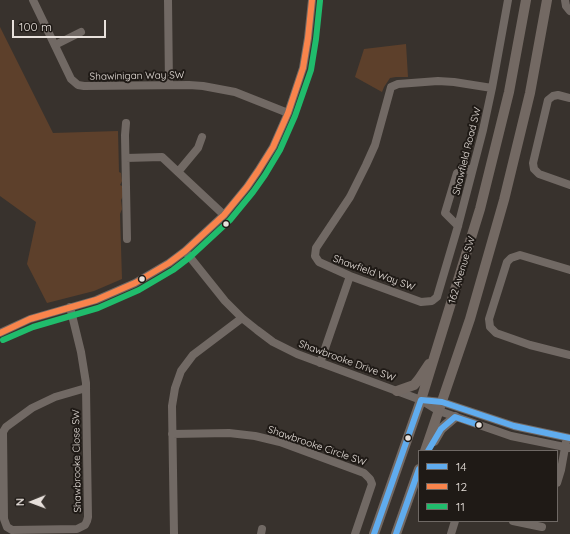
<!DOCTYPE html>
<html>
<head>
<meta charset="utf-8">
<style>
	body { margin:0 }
	#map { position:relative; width:570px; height:534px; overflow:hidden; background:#38322d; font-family:Quicksand,sans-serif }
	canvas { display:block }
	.legend { position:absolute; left:418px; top:450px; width:140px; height:72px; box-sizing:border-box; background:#1f1a16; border:1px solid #6f6965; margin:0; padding:5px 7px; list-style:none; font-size:12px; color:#e7e0db }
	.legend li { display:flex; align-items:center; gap:8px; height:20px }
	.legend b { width:20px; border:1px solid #6f6965 }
	.north { position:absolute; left:12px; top:482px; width:40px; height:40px; -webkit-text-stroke:3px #1f1a16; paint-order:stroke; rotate:269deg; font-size:11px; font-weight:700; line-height:16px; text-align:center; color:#e7e0db }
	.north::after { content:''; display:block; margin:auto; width:14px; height:18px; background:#e7e0db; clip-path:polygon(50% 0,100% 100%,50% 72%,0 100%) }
	.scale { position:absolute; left:12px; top:20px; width:94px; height:18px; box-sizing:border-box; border:2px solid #e7e0db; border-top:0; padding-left:5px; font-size:12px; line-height:14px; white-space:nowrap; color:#e7e0db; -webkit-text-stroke:3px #1f1a16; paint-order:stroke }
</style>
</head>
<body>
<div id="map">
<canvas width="570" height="534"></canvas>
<ul class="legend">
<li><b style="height:5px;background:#60acee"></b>14</li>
<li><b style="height:5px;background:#f8844c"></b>12</li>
<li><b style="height:5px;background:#20bc6c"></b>11</li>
</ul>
<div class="north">N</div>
<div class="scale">100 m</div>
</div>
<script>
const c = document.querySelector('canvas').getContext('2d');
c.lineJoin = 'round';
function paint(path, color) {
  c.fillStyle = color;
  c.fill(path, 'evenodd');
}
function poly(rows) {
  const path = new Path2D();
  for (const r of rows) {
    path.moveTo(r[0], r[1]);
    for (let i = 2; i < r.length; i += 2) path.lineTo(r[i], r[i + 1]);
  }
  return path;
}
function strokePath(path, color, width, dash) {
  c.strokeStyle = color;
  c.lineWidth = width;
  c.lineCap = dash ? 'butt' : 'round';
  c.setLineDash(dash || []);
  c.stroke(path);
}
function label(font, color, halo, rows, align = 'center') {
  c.font = font + ' Quicksand,sans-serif';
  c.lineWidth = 4;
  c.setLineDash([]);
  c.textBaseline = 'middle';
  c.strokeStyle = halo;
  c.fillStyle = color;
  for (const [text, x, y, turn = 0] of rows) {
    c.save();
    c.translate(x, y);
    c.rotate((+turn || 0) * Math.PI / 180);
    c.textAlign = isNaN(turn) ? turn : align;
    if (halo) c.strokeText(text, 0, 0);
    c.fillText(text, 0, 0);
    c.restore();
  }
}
const green = poly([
	[0,27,53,133,118,131,119,172,121,173,122,181,120,185,122,186,123,196,121,200,122,209,120,214,122,279,94,291,47,303,27,264,36,222,0,196],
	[406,44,408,77,396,77,390,78,384,87,382,92,355,77,364,49]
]);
const minor = poly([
	[33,0,71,79,78,85,84,86,189,85,203,86,235,92,288,113],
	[168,0,169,85],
	[565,0,566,6,570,11],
	[55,45,81,32],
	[492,88,454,82,438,81,398,84,391,87,375,145,366,165,350,197,316,248,315,256,319,262,350,276,421,302,432,301,437,297,458,226,483,130,492,88,508,0],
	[570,98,558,95,553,96,548,100,533,163,534,169,539,174,570,185],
	[126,123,125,135,127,239],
	[202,137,198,148,178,172,224,215],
	[126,158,162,157,178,172],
	[458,226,445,213,457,173,473,168],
	[185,251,225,301,242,318,257,330,273,342,297,354,421,400,439,411,511,436,570,448],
	[570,270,520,255,511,258,507,262,489,319,490,327,496,333,530,345,570,355],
	[70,307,81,352,86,383,86,388,88,517,87,521,85,525,77,529,12,530,7,527,4,519,3,432,6,427,32,408,55,397,86,388],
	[0,333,30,319,96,300,135,283,169,263,185,251,224,215,247,187,258,171,273,147,288,113,303,68,308,38,312,0],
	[320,363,350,276],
	[422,400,442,402,514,426,570,438],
	[172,434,229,433,255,436,280,442,364,473,370,479,372,484,355,534],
	[557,483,561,470,566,442],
	[513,521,542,527],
	[174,534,172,406,175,388,181,371,193,355,242,318],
	[261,534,262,529],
	[451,534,455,521]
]);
const major = poly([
	[397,391,414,385,419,379,429,364],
	[434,441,441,429,455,417],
	[425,451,470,319,504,200,530,93,547,0],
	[374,534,421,400,480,209,509,92,526,0],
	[396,534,419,469]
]);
const bus1 = poly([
	[428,451,441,429,455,417,479,425],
	[374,534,421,400,442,402,514,426,570,438],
	[396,534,419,469]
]);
const bus2 = poly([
	[0,333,30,319,96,300,135,283,169,263,185,251,224,215,247,187,258,171,273,147,288,113,303,68,308,38,312,0]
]);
const bus3 = poly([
	[3,340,33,327,98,308,139,290,173,270,190,257,230,220,253,192,265,175,280,150,295,116,311,70,316,39,320,1]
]);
const markers = [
	[226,224,3.5,"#e7e0db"],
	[142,279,3.5,"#e7e0db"],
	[479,425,3.5,"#e7e0db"],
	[408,438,3.5,"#e7e0db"]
];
const streetNames = [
	["Shawinigan Way SW",137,76,-1],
	["Shawfield Road SW",467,151,-76],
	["162 Avenue SW",462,270,-73],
	["Shawfield Way SW",374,273,20],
	["Shawbrooke Drive SW",347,361,20],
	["Shawbrooke Circle SW",317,446,19],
	["Shawbrooke Close SW",77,461,-91]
];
paint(green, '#5d402b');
strokePath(minor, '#716964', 8);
strokePath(major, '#736963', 10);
strokePath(bus1, '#60acee', 6);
strokePath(bus2, '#f8844c', 6);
strokePath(bus3, '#20bc6c', 6);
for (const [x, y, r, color] of markers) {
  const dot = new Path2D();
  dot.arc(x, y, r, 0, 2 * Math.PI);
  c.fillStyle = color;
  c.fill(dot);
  strokePath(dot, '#1f1a16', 1.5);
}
label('10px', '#e7e0db', '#1f1a16', streetNames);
</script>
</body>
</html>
